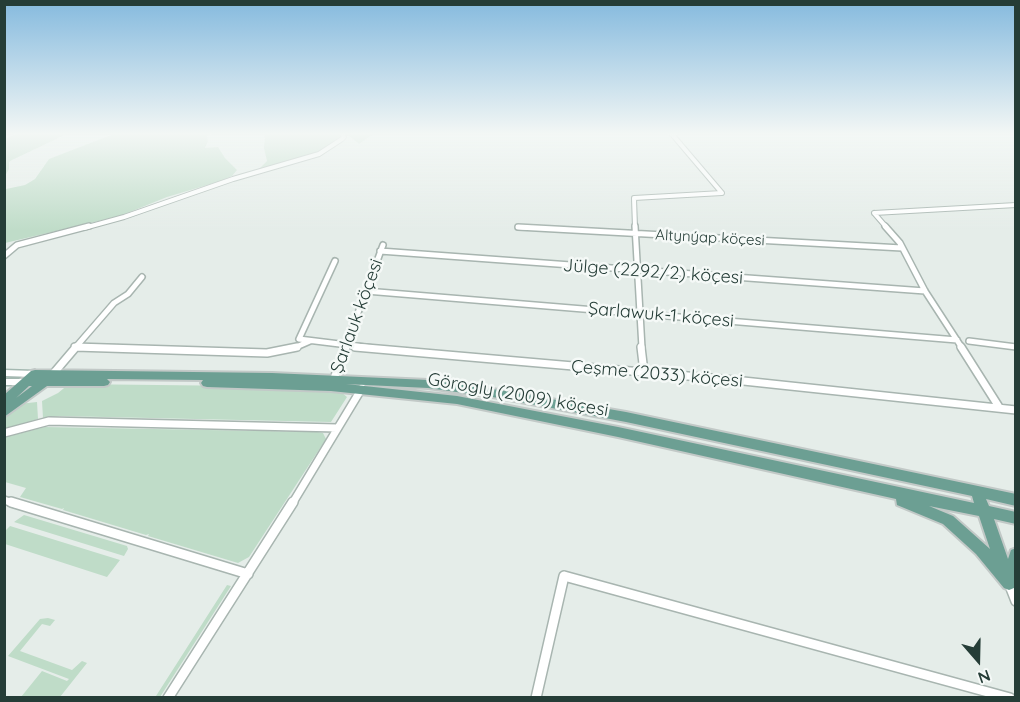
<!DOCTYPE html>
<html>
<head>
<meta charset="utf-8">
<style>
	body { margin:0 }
	#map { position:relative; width:1020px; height:702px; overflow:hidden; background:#e5ede9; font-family:Quicksand,sans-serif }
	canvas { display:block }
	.frame { position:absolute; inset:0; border:6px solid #253d37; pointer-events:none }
	.north { position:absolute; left:948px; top:630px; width:60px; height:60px; -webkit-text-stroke:4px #f5f9f7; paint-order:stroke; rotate:160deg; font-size:16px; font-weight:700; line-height:24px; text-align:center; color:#253d37 }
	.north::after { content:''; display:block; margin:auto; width:21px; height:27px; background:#253d37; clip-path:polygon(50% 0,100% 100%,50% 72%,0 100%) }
</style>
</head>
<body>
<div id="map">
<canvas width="1020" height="702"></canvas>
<div class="frame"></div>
<div class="north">N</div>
</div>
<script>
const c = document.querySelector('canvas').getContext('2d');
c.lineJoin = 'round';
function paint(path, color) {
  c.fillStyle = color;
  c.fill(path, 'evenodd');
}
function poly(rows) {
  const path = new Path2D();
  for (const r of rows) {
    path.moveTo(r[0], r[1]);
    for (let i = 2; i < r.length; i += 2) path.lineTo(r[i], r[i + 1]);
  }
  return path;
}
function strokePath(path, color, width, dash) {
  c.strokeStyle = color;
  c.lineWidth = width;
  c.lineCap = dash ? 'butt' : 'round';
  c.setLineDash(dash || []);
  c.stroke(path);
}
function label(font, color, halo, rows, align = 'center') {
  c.font = font + ' Quicksand,sans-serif';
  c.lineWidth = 5;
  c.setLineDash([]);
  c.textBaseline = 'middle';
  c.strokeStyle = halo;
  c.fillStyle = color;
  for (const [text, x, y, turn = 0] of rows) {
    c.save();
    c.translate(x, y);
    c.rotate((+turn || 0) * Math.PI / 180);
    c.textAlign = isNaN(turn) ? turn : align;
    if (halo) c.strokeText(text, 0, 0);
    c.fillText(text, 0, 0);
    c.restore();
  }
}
const green = poly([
	[18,133,69,133,12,160,9,162,9,169,5,176,5,139],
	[116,133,213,133,207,136,208,141,205,148,218,147,225,158,237,170,232,176,221,181,167,197,120,216,5,243,6,189,25,185,35,179,49,159],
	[265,133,375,133,359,144,349,136,342,136,320,152,257,171,267,161,264,148],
	[69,384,245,386,277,391,322,390,341,392,347,397,331,422,59,416,43,418,42,401,58,393],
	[37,402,38,419,5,430,5,416,19,404],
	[45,427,317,432,323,433,326,439,249,557,238,563,148,536,149,534,146,535,63,510,64,508,62,509,20,497,26,488,5,482,5,437],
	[24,515,127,546,128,549,124,556,14,522],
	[10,526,120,560,107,577,5,544,5,531],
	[227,585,231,586,160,697,156,696],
	[48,618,55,620,50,626,42,624,20,651,72,670,82,661,87,663,60,697,21,697,42,671,67,681,69,679,8,656,40,619]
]);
const minorFar3 = poly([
	[874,213,887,228],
	[874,213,1016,205],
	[518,227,529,228],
	[84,228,124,217,233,179,319,154,342,139,344,137,342,133],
	[635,228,634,198,722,193,671,133]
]);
const minorFar2 = poly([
	[635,226,642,348],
	[885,226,900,243,925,291,962,348],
	[518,227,902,248],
	[380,251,925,291],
	[4,256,17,245,89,226],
	[335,261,299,339,372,348],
	[366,291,957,340],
	[969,341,1016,347],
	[75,347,122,348],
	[75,348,114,303,128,294,142,277],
	[294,348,310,341],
	[345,348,383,245]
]);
const minorFar1 = poly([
	[75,347,267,353,297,347],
	[355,347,734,380,1016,410],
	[641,347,644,372],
	[961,347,999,407],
	[53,374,76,347],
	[333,381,346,347],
	[4,433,49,421,337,428],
	[4,500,16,504],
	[292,504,362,388]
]);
const minor = poly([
	[11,502,248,574],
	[1009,583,1016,601],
	[168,698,293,502],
	[536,698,564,576,1010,698]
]);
const secondary = poly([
	[4,370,35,371,38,372,40,374,38,376,35,377,4,376,4,370],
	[4,379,27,379,30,380,32,382,30,384,27,385,4,385,4,379]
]);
const primary = poly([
	[35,370,272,373,428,380,499,390,626,412,1016,494,1016,506,986,499,989,506,1016,512,1016,524,994,519,1008,559,1011,550,1016,548,1016,585,1014,588,1009,590,1004,588,976,554,943,524,897,505,896,499,618,437,457,404,331,391,207,387,203,386,201,383,203,380,107,379,110,382,108,385,104,386,47,386,4,417,4,395,31,371,35,370],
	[346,384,428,388,499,398,626,422,972,496,974,503,618,427,457,396,346,384],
	[29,386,32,386,16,398,29,386],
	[929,506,979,516,990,549,953,516,929,506]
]);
const farStreetnames = [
	["Altynýap köçesi",710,238,3]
];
const streetNames = [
	["Jülge (2292/2) köçesi",653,272,4],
	["Şarlawuk-1 köçesi",661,315,5],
	["Şarlauk köçesi",357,316,-70],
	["Çeşme (2033) köçesi",657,374,5],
	["Görogly (2009) köçesi",518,395,10]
];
paint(green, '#bfdcc8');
strokePath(minorFar3, '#a8b5b0', 6);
strokePath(minorFar2, '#a8b5b0', 8);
strokePath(minorFar1, '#a8b5b0', 10);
strokePath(minor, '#a8b5b0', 12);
strokePath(secondary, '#a4b8b1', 3);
strokePath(primary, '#c2c9c7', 4);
strokePath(minorFar3, '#fff', 4);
strokePath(minorFar2, '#fff', 5);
strokePath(minorFar1, '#fff', 7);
strokePath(minor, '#fff', 9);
paint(secondary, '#fff');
paint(primary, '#6c9f93');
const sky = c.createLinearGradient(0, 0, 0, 231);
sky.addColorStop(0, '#85bade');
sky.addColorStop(0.58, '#f3f7f5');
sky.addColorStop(1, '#f3f7f500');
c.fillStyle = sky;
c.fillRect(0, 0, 1020, 231);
label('15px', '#253d37', '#f5f9f7', farStreetnames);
label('18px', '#253d37', '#f5f9f7', streetNames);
</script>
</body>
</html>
